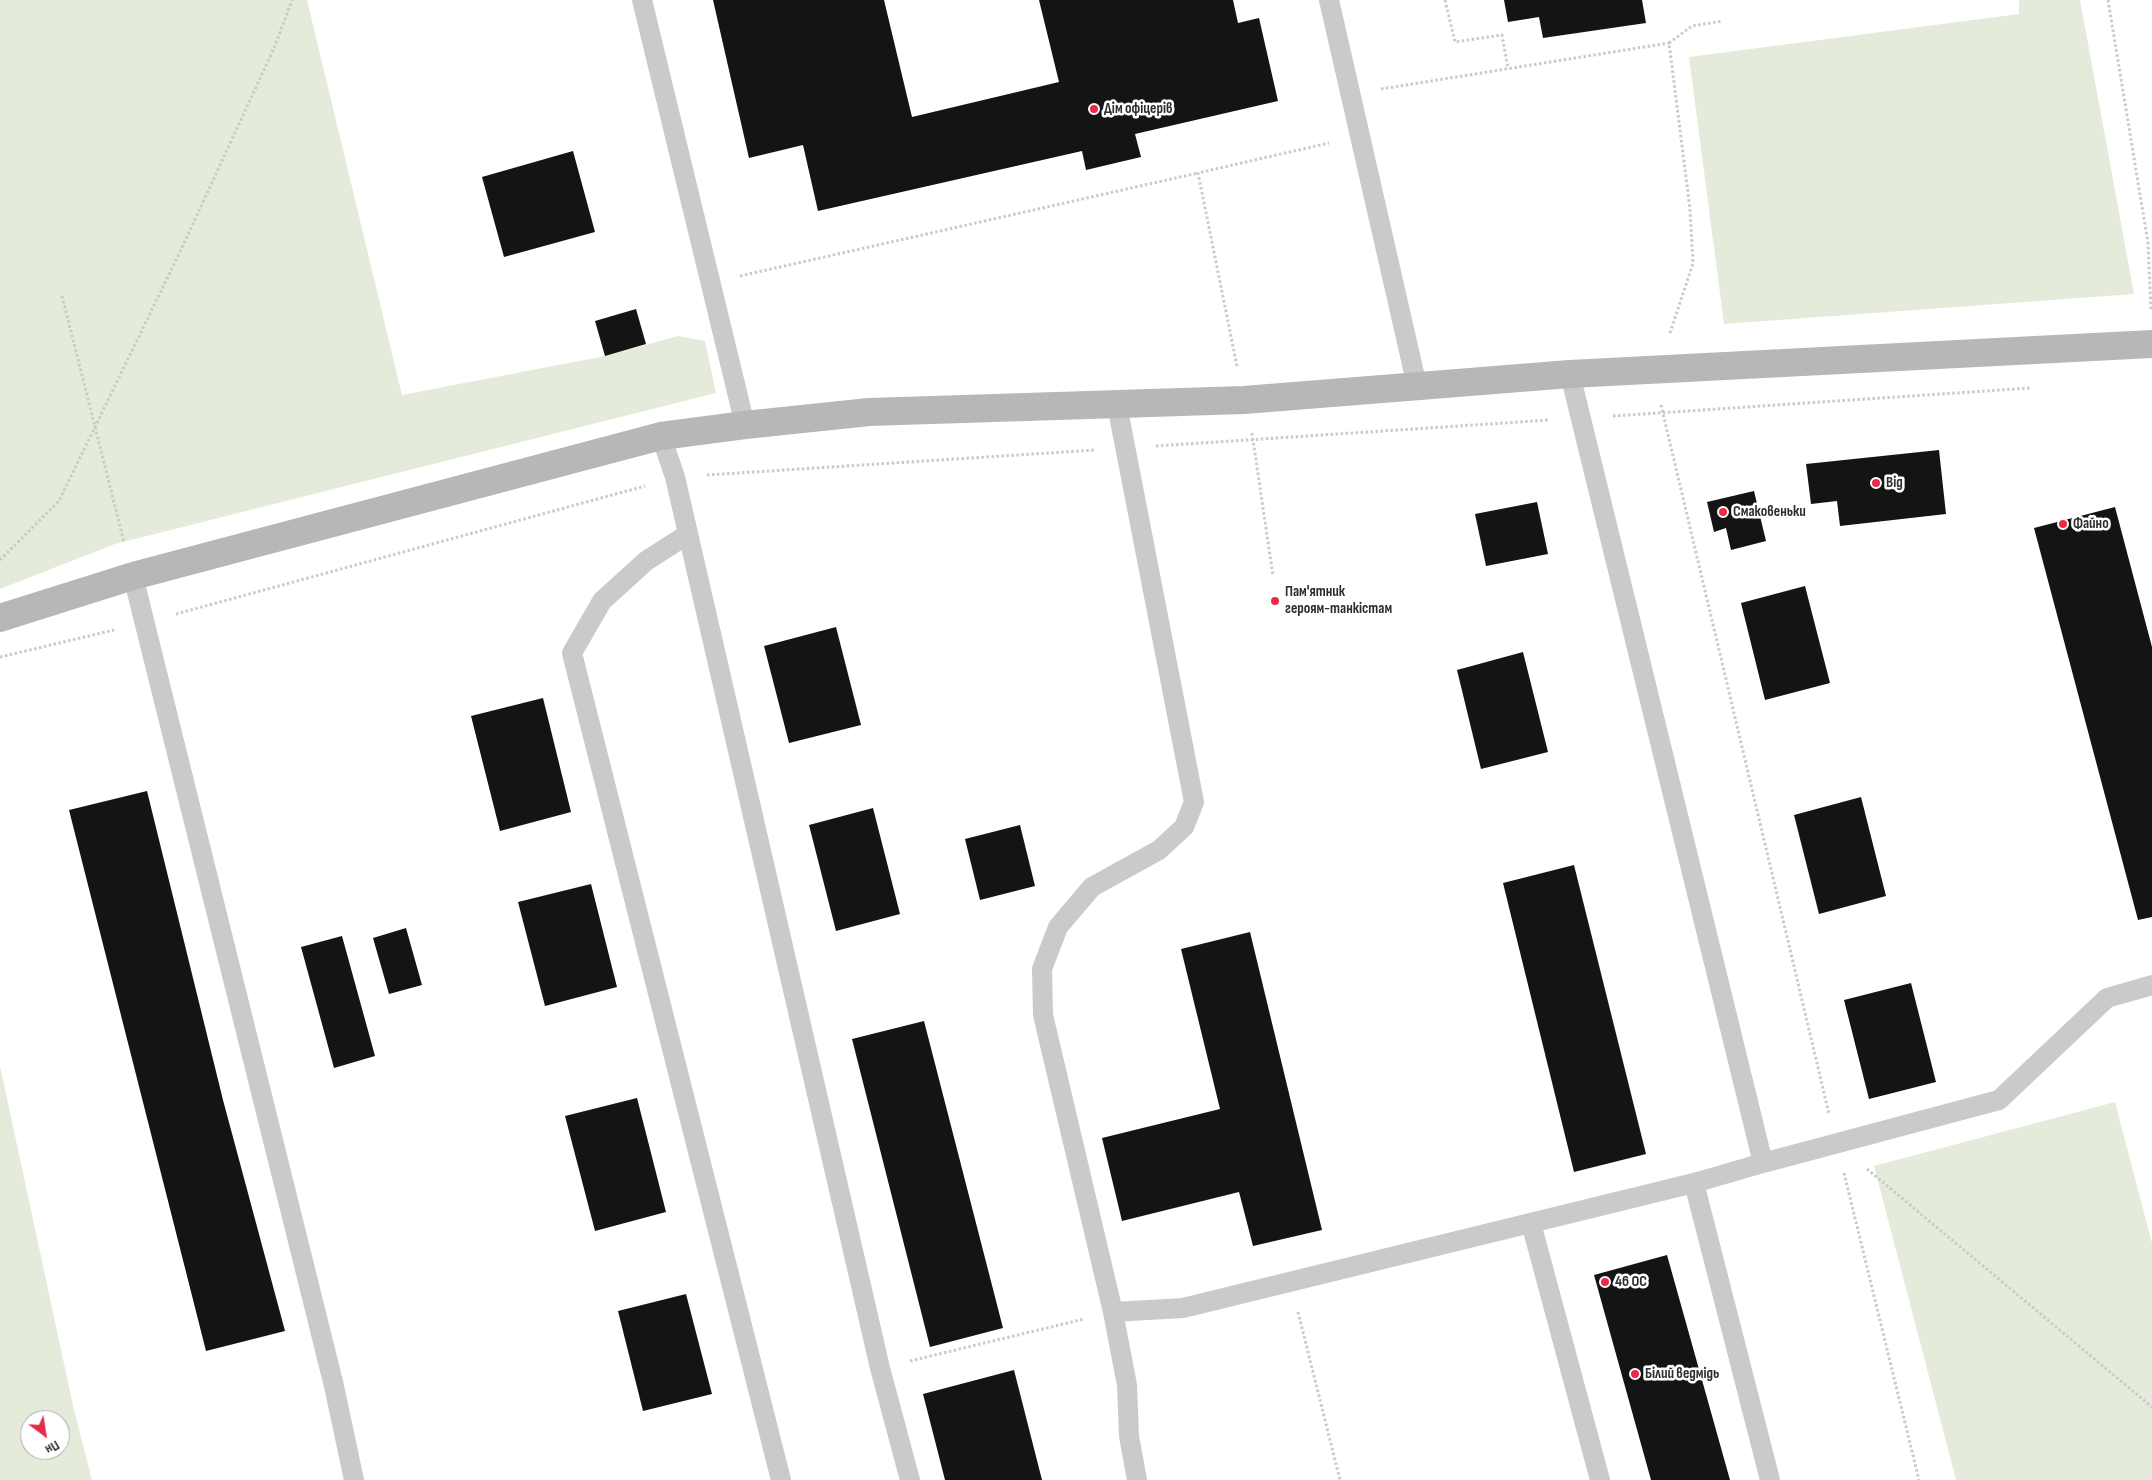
<!DOCTYPE html>
<html>
<head>
<meta charset="utf-8">
<style>
	body { margin:0 }
	#map { position:relative; width:2152px; height:1480px; overflow:hidden; background:#fff; font-family:"Sofia Sans Condensed",sans-serif }
	canvas { display:block }
	.north { position:absolute; left:20px; top:1410px; width:50px; height:50px; box-sizing:border-box; background:#fff; border:1px solid #ababab; border-radius:50%; rotate:149deg; font-size:14px; font-weight:700; line-height:20px; text-align:center; color:#2d2d2d }
	.north::after { content:''; display:block; margin:auto; width:18px; height:22px; background:#e92a49; clip-path:polygon(50% 0,100% 100%,50% 72%,0 100%) }
</style>
</head>
<body>
<div id="map">
<canvas width="2152" height="1480"></canvas>
<div class="north">Пн</div>
</div>
<script>
const c = document.querySelector('canvas').getContext('2d');
c.lineJoin = 'round';
function paint(path, color) {
  c.fillStyle = color;
  c.fill(path, 'evenodd');
}
function poly(rows) {
  const path = new Path2D();
  for (const r of rows) {
    path.moveTo(r[0], r[1]);
    for (let i = 2; i < r.length; i += 2) path.lineTo(r[i], r[i + 1]);
  }
  return path;
}
function strokePath(path, color, width, dash) {
  c.strokeStyle = color;
  c.lineWidth = width;
  c.lineCap = dash ? 'butt' : 'round';
  c.setLineDash(dash || []);
  c.stroke(path);
}
function label(font, color, halo, rows, align = 'center') {
  c.font = font + ' "Sofia Sans Condensed",sans-serif';
  c.lineWidth = 5;
  c.setLineDash([]);
  c.textBaseline = 'middle';
  c.strokeStyle = halo;
  c.fillStyle = color;
  for (const [text, x, y, turn = 0] of rows) {
    c.save();
    c.translate(x, y);
    c.rotate((+turn || 0) * Math.PI / 180);
    c.textAlign = isNaN(turn) ? turn : align;
    if (halo) c.strokeText(text, 0, 0);
    c.fillText(text, 0, 0);
    c.restore();
  }
}
const green = poly([
	[0,0,307,0,402,395,605,356,678,336,705,341,716,393,115,544,0,589],
	[2019,0,2080,0,2134,294,1724,324,1689,57,2019,14],
	[0,1066,74,1410,92,1480,0,1480],
	[30,1420,60,1420,60,1450,30,1450],
	[2115,1102,2152,1243,2152,1480,1956,1480,1874,1166]
]);
const building = poly([
	[713,0,884,0,912,117,1059,82,1039,0,1233,0,1238,23,1259,18,1278,101,1135,134,1141,157,1086,170,1082,151,818,211,803,145,749,158],
	[1504,0,1642,0,1646,23,1543,38,1539,17,1508,22],
	[573,151,595,232,504,257,482,177],
	[636,309,646,344,605,356,595,321],
	[1939,450,1946,514,1840,526,1837,501,1811,504,1806,464],
	[1754,491,1766,541,1731,550,1726,528,1714,532,1707,502],
	[1537,502,1548,554,1486,566,1475,514],
	[2115,507,2152,647,2152,917,2138,920,2034,528],
	[1805,586,1830,683,1765,700,1741,603],
	[836,627,861,725,789,743,764,646],
	[1523,652,1548,752,1481,769,1457,670],
	[543,698,571,812,500,831,471,716],
	[147,791,223,1100,285,1331,206,1351,69,810],
	[1861,797,1886,896,1819,914,1794,815],
	[873,808,900,914,836,931,809,825],
	[1020,825,1035,886,980,900,965,839],
	[1574,865,1646,1154,1574,1172,1503,883],
	[591,884,617,987,545,1006,518,902],
	[406,928,422,985,389,994,373,938],
	[1250,932,1322,1230,1253,1246,1239,1192,1122,1221,1102,1138,1220,1109,1181,949],
	[342,936,375,1056,334,1068,301,947],
	[1911,983,1936,1082,1869,1099,1844,1000],
	[924,1021,1003,1328,930,1347,852,1039],
	[637,1098,666,1212,595,1231,565,1116],
	[1667,1255,1730,1480,1651,1480,1594,1275],
	[686,1294,712,1394,643,1411,618,1311],
	[1014,1370,1042,1480,945,1480,923,1394]
]);
const path = poly([
	[1445,0,1455,42,1502,35,1508,68],
	[2108,0,2148,243,2151,309],
	[1381,89,1669,43],
	[740,276,1198,173],
	[62,296,124,542],
	[1670,333,1693,263,1690,209,1669,43,1692,26,1723,21],
	[1237,366,1198,173,1329,143],
	[1661,405,1829,1114],
	[1613,416,2030,388],
	[1252,433,1273,576],
	[1156,446,1549,420],
	[707,475,1095,450],
	[0,560,59,501,179,254,275,46,292,0],
	[176,614,645,486],
	[0,657,114,630],
	[1867,1169,2152,1407],
	[1844,1173,1919,1480],
	[1298,1312,1340,1480],
	[910,1361,1084,1319]
]);
const lane = poly([
	[642,0,745,425],
	[1329,0,1417,386],
	[1570,374,1763,1163,1694,1183,1770,1480],
	[661,436,675,477,880,1368,910,1480],
	[688,534,646,561,602,601,572,653,781,1480],
	[133,576,334,1386,354,1480],
	[1763,1163,1999,1100,2107,998,2152,985],
	[1531,1223,1600,1480],
	[1113,1312,1043,1015,1042,969,1058,927,1092,887,1159,850,1184,827,1194,802,1117,405],
	[1137,1480,1129,1436,1127,1385,1113,1312,1183,1308,1694,1183]
]);
const secondary = poly([
	[0,618,133,576,661,436,745,425,869,412,1244,400,1570,374,2152,344]
]);
const markers = [
	[1094,109,5,"#e92a49"],
	[1876,483,5,"#e92a49"],
	[1723,512,5,"#e92a49"],
	[2063,524,5,"#e92a49"],
	[1275,601,5,"#e92a49"],
	[1605,1282,5,"#e92a49"],
	[1635,1374,5,"#e92a49"]
];
const poiNames = [
	["Дім офіцерів",1104,109],
	["Від",1886,483],
	["Смаковеньки",1733,512],
	["Файно",2073,524],
	["Пам'ятник",1285,592],
	["героям-танкістам",1285,609],
	["46 ОС",1615,1282],
	["Білий ведмідь",1645,1374]
];
paint(green, '#e5ebda');
paint(building, '#141414');
strokePath(path, '#cacaca', 3, [2.5, 2.5]);
strokePath(lane, '#cacaca', 20);
strokePath(secondary, '#b7b7b7', 28);
for (const [x, y, r, color] of markers) {
  const dot = new Path2D();
  dot.arc(x, y, r, 0, 2 * Math.PI);
  c.fillStyle = color;
  c.fill(dot);
  strokePath(dot, '#fff', 2);
}
label('bold 15px', '#2d2d2d', '#fff', poiNames, 'left');
</script>
</body>
</html>
